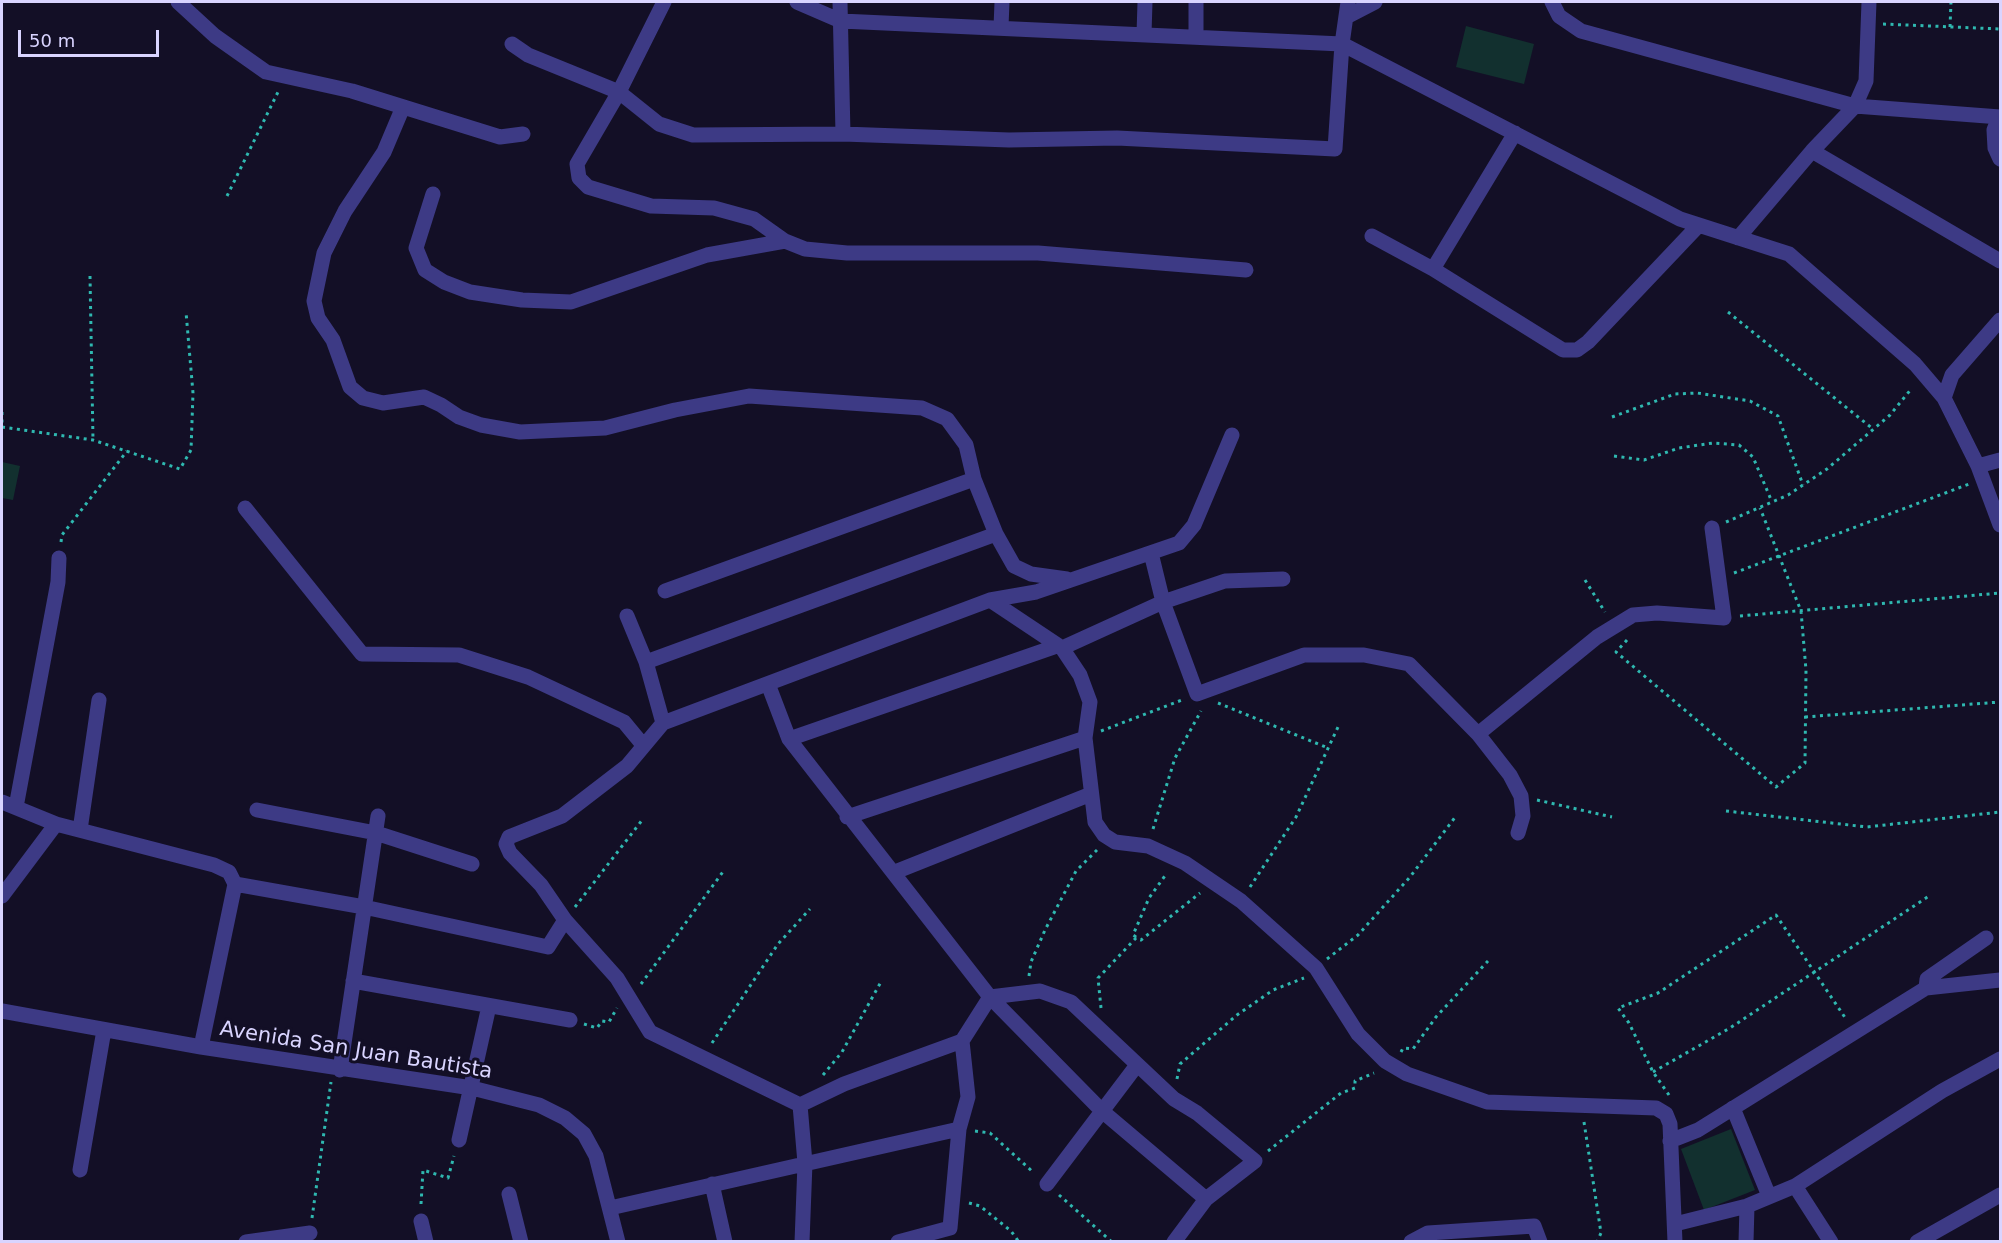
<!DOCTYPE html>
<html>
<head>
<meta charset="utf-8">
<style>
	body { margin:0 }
	#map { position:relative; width:2002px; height:1243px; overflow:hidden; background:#130f26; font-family:"DejaVu Sans",sans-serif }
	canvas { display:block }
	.frame { position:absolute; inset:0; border:3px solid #d9d4ff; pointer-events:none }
	.scale { position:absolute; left:18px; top:30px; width:141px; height:27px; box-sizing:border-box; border:3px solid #d9d4ff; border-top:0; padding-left:8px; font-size:18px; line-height:21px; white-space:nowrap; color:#d9d4ff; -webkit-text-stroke:4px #130f26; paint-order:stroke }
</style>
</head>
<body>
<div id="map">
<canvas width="2002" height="1243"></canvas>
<div class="frame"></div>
<div class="scale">50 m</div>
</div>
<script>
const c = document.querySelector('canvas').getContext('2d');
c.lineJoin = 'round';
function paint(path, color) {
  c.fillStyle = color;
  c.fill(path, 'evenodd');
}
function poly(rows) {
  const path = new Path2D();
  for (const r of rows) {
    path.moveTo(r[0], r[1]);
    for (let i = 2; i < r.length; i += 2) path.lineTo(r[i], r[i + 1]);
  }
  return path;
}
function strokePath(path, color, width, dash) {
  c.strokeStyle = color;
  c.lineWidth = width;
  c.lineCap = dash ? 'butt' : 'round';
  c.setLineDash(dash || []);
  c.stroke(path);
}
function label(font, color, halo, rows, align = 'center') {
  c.font = font + ' "DejaVu Sans",sans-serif';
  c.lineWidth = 6;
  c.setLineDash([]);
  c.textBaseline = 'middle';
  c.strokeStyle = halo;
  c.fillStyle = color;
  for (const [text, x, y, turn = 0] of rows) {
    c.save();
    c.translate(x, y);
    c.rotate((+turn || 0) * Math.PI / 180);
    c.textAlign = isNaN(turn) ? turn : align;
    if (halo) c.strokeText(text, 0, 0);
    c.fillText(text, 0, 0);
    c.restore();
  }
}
const green = poly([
	[1466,26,1534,44,1524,84,1456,67],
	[2,462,20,466,13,500,2,498],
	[1731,1129,1755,1190,1704,1210,1681,1149]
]);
const path = poly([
	[1883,24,2000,29],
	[1950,27,1951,2],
	[227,196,278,92],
	[90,276,93,440],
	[1728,312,1873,429],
	[2,412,2,427],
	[1612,417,1675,394,1697,393,1750,401,1778,416,1803,485],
	[2,427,93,440,180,469,191,450,193,393,186,312],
	[1614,456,1644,460,1679,448,1713,443,1739,445,1753,457,1772,502],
	[1726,522,1788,495,1827,469,1890,415,1912,388],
	[61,542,62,535,127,451],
	[1734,573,1969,484],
	[1585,580,1605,612],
	[1740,616,2000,593],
	[1627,640,1616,652,1776,787,1805,763,1806,670,1801,611,1760,508],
	[1218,703,1328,748],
	[1805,717,2000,702],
	[1101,731,1182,700],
	[1537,800,1612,817],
	[1726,811,1867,827,2000,812],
	[1153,829,1175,758,1201,711],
	[1250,887,1296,817,1338,727],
	[575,907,643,819],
	[1136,937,1133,935,1149,898,1167,873],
	[1327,959,1358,935,1410,877,1456,816],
	[1029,976,1031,962,1045,930,1076,871,1097,850],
	[641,984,725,869],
	[1101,1008,1098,978,1136,938,1141,940,1200,893],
	[584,1024,597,1028,602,1021,609,1022,617,1008],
	[712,1043,778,944,810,909],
	[1401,1052,1403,1048,1413,1049,1436,1017,1488,961],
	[1653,1072,1730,1028,1929,896],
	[823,1075,842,1052,882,980],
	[1177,1079,1180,1064,1237,1015,1273,990,1304,978],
	[1669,1095,1653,1072,1629,1023,1618,1008,1658,993,1776,915,1846,1019],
	[1584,1122,1601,1233,1597,1242],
	[975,1131,990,1133,1034,1173],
	[1268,1151,1341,1093,1355,1088,1355,1081,1374,1073],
	[1059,1195,1112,1242],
	[969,1203,980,1206,1011,1231,1019,1242],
	[421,1204,423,1170,448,1178,454,1156],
	[312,1218,331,1082]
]);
const minor = poly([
	[178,2,215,36,266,72,352,91,500,137,523,134],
	[664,2,619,92,577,164,579,178,588,187,651,206,714,208,754,219,785,241,805,249,847,253,1038,253,1246,270],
	[797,2,841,21,1342,44,1680,219,1789,254,1915,364,1944,398,1978,466,2000,525],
	[840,2,843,134],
	[1552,2,1559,16,1581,31,1855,106,2000,117],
	[1348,16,1375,2],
	[1001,27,1002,2],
	[1144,34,1145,2],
	[1196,37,1196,2],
	[512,44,528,55,619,92,659,124,693,135,843,134,1009,140,1117,138,1335,149,1342,44,1348,2],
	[403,107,384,152,345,211,324,253,314,301,318,318,333,340,350,387,363,398,383,403,424,397,441,405,459,417,481,425,520,432,605,428,675,410,749,396,922,408,947,419,966,445,974,479,996,534,1014,566,1031,574,1067,579],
	[1999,117,1994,130,1995,148,2000,159],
	[1515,133,1433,269,1563,350,1577,350,1588,342,1698,226],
	[1812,151,2000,261],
	[433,194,416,248,425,270,444,282,470,292,522,300,571,302,707,255,785,241],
	[1372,236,1433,269],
	[1738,238,1812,151,1855,106,1866,81,1869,2],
	[1944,398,1952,375,2000,320],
	[1978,466,2000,460],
	[245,508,362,654,459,655,528,677,624,722,643,745],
	[1151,553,1163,602,1197,694,1304,655,1364,655,1409,664,1478,734,1510,775,1521,796,1523,816,1518,833],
	[665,591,974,479],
	[990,600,1062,648,1080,675,1090,702,1085,738,1095,822,1104,835,1115,842,1148,846,1185,863,1241,901,1316,968,1358,1034,1385,1061,1407,1074,1487,1102,1656,1108,1666,1114,1670,1124,1675,1242],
	[627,616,646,662,663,723],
	[1062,648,1163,602,1225,581,1283,579],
	[646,662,996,534],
	[768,684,789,739,990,997,1102,1111,1206,1199],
	[1478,734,1597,637,1633,615,1657,613,1724,618,1712,528],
	[789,739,1057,646],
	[2,802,56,824,214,865,229,872,235,884,201,1047],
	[16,807,58,582,59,558],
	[257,810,376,833,472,864],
	[847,817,1085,738],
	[80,830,99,700],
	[895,872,1091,794],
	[235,884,364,907,548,947,565,920],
	[2,896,56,824],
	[353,981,570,1020],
	[1926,988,1927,979,1986,938],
	[2,1011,201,1047,472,1088,539,1105,565,1118,584,1134,596,1156,618,1242],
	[340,1070,378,816],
	[800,1105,844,1084,962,1041],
	[1733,1108,1769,1196],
	[459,1140,489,1006],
	[1670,1141,1698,1130,1926,988,2000,980],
	[80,1170,104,1030],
	[712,1184,725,1242],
	[1047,1184,1137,1065],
	[1795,1186,1831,1242],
	[509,1194,521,1242],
	[610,1208,959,1129],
	[421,1221,426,1242],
	[1675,1224,1747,1206,1795,1186,1942,1091,2000,1059],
	[246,1242,310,1233],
	[802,1242,805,1163,800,1105,650,1032,617,978,565,920,541,885,510,853,506,844,509,837,562,816,627,766,663,723,990,600,1036,592,1179,543,1194,525,1232,435],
	[898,1242,950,1228,959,1129,968,1097,962,1041,990,997,1040,991,1071,1002,1174,1099,1197,1113,1255,1161,1206,1199,1174,1242],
	[1411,1242,1428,1233,1534,1226,1540,1242],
	[1746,1242,1747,1206],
	[1917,1242,2000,1195]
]);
const streetNames = [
	["Avenida San Juan Bautista",356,1051,9]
];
paint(green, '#12302f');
strokePath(path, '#2fb8b0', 3, [3, 4.5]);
strokePath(minor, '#3d3a85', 15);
label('21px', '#d9d4ff', '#130f26', streetNames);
</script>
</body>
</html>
